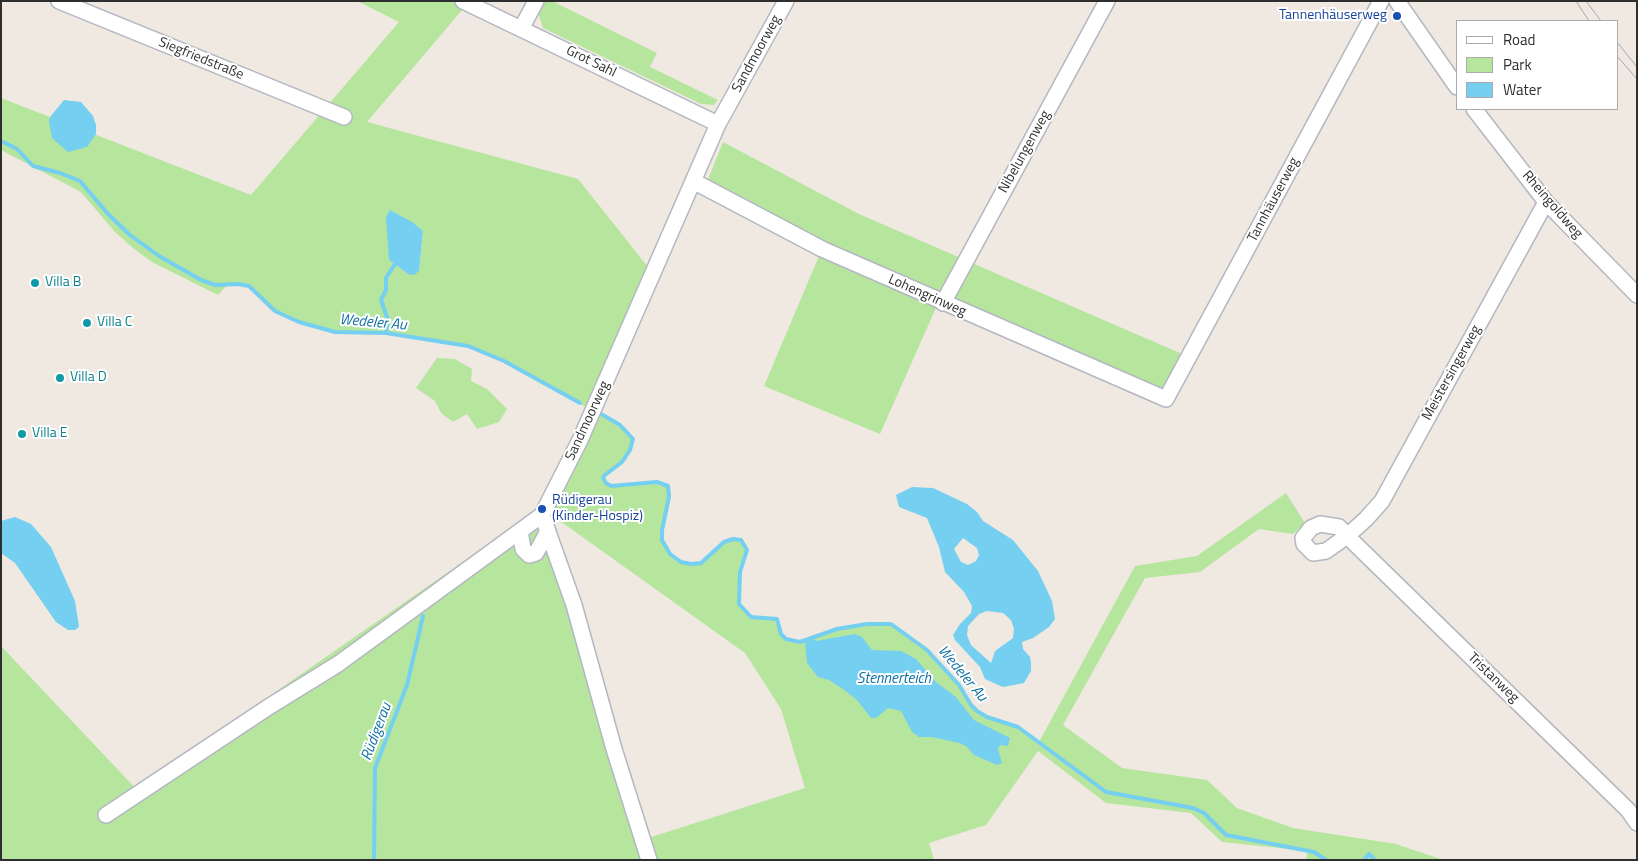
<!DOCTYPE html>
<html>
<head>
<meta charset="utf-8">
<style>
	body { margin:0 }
	#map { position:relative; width:1638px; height:861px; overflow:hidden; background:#efe9e1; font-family:"Titillium Web",sans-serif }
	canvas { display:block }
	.frame { position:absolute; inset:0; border:2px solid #2e2e2e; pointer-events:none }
	.legend { position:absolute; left:1456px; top:20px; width:162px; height:90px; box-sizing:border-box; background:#fff; border:1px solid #ababab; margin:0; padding:6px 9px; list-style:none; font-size:15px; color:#2e2e2e }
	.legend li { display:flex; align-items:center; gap:10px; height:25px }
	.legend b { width:25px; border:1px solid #ababab }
</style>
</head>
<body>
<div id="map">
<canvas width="1638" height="861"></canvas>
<div class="frame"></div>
<ul class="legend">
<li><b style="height:6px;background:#fff"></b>Road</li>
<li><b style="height:14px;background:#b6e59e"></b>Park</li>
<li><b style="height:14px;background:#75cff0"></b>Water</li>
</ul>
</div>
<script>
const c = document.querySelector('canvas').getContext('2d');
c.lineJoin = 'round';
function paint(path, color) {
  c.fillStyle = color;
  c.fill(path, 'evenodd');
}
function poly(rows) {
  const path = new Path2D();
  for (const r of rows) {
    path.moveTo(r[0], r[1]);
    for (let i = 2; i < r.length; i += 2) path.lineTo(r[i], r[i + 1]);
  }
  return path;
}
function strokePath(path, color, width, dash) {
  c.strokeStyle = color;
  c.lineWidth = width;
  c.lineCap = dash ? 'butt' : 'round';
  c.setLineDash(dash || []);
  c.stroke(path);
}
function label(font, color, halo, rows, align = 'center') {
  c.font = font + ' "Titillium Web",sans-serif';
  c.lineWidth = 4;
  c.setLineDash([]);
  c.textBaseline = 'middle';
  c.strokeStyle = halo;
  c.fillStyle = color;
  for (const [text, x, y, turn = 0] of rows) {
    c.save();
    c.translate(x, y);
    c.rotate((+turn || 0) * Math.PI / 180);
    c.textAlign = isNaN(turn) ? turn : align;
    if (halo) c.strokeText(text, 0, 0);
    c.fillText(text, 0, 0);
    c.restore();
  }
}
const green = poly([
	[357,1,463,1,468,3,367,122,578,179,656,277,599,410,601,414,627,430,633,439,630,450,622,462,607,473,603,478,606,483,611,486,657,482,668,486,669,497,662,530,662,540,667,550,674,558,688,564,701,563,724,542,738,539,747,550,740,572,739,600,742,609,751,617,777,619,781,634,794,642,806,641,837,629,867,624,891,624,927,650,959,685,971,705,977,711,987,717,1015,725,1039,742,1135,566,1197,556,1286,493,1305,523,1293,534,1259,529,1200,572,1145,578,1063,725,1122,768,1207,780,1237,808,1293,828,1396,844,1443,860,1306,860,1308,851,1222,842,1191,813,1106,803,1038,751,986,825,929,843,934,860,1,860,1,646,140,793,270,706,274,693,539,509,593,411,504,361,468,346,389,334,343,333,317,327,275,311,254,290,238,284,227,285,218,295,152,262,133,248,115,232,81,192,1,150,1,98,251,195,399,22],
	[399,215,423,231,419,271,408,274,389,260],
	[546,511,745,653,781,709,805,788,642,840],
	[544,1,552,1,657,53,650,67,718,100,714,105,701,104,543,28,538,13],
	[723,142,859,214,1189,357,1166,399,939,301,880,434,764,386,822,249,705,187],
	[437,358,455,359,472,369,471,381,487,389,507,409,499,422,477,429,467,414,453,422,441,413,435,401,416,388]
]);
const water = poly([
	[64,100,81,102,93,116,96,125,96,134,87,147,68,152,52,138,49,122,50,117],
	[390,210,412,222,423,231,419,271,414,275,408,274,389,260,386,217],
	[912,487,933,488,967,504,977,512,983,521,1013,540,1038,571,1052,601,1055,619,1049,627,1033,638,1022,642,1023,649,1030,657,1031,663,1031,671,1024,683,1003,687,985,679,980,667,955,640,953,635,960,624,971,613,972,606,964,592,945,572,939,547,927,518,899,507,896,495],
	[963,538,977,548,979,555,976,561,968,565,961,562,954,549],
	[987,611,1003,613,1011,620,1014,629,1013,638,995,651,991,663,971,645,967,635,968,626,979,614],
	[15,517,31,524,51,547,75,601,79,627,75,630,68,630,56,622,15,563,1,553,1,521],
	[855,634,862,637,872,650,901,651,916,659,936,682,956,697,974,720,1010,738,1008,746,1000,745,998,749,1002,763,997,765,974,755,966,746,959,743,932,737,919,737,912,732,901,711,888,708,876,718,871,718,857,700,843,689,829,680,818,677,807,663,805,641,813,638,816,641]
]);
const stream = poly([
	[1,141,17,149,33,166,60,173,80,181,108,214,130,235,159,256,201,280,215,285,238,284,249,286,275,311,299,322,335,332,386,333,468,346,504,361,580,403],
	[386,333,388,320,381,300,386,290,386,278,395,264],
	[601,414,620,425,633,439,630,450,622,462,605,475,603,478,606,483,611,486,657,482,668,486,669,497,662,530,662,540,670,554,681,562,691,564,701,563,724,542,733,539,741,540,747,550,740,572,739,604,751,617,777,619,781,634,786,639,800,642,837,629,867,624,891,624,927,650,959,685,971,705,977,711,987,717,1018,727,1106,792,1193,808,1204,813,1226,835,1314,852,1326,860],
	[374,860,375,768,407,685,423,616],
	[1364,860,1369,854,1375,860]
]);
const street = poly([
	[59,1,344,117],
	[463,1,718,124],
	[1397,1,1457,87],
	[521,29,536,1],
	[1474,109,1546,202,1637,295],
	[693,181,822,249,1166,399,1381,1],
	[1546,202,1382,501,1366,519,1347,536,1326,551,1313,553,1304,544,1303,538,1311,528,1320,524,1339,527,1347,536,1628,810,1637,823],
	[943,303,1107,1],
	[542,515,574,605,614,749,649,860],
	[520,531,523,549,529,555,536,553,548,531],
	[106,815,270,706,338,664,542,515,580,440,718,124,786,1]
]);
const tram = poly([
	[1576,1,1589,21],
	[1586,1,1601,21],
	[1617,42,1637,67],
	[1617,56,1637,79]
]);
const markers = [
	[1397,16,5,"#1a4fb4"],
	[35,283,5,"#0f9aa8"],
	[87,323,5,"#0f9aa8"],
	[60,378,5,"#0f9aa8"],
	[22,434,5,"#0f9aa8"],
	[542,509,5,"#1a4fb4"]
];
const transitNames = [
	["Tannenhäuserweg",1387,16],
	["Rüdigerau",552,501,"left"],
	["(Kinder-Hospiz)",552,517,"left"]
];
const streetNames = [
	["Sandmoorweg",757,54,-61],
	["Siegfriedstraße",201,59,22],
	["Grot Sahl",591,62,26],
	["Nibelungenweg",1025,152,-61],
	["Tannhäuserweg",1274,200,-62],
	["Rheingoldweg",1552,205,49],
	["Lohengrinweg",927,296,24],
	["Meistersingerweg",1452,373,-61],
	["Sandmoorweg",588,421,-65],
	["Tristanweg",1493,678,44]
];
const cultureNames = [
	["Villa B",45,283],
	["Villa C",97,323],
	["Villa D",70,378],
	["Villa E",32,434]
];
const waterNames = [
	["Wedeler Au",373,323,5],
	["Wedeler Au",962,674,50],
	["Stennerteich",894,679],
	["Rüdigerau",377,732,-69]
];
paint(green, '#b6e59e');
paint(water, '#75cff0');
strokePath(stream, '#75cff0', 4);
strokePath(street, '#b4b7c1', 18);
strokePath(street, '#fff', 15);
strokePath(tram, '#a3a6b8', 1);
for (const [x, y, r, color] of markers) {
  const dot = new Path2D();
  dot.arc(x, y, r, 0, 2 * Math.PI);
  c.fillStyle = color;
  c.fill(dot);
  strokePath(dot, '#fff', 2);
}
label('14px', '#164399', '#fff', transitNames, 'right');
label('14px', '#2e2e2e', '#fff', streetNames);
label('14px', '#0d838f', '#fff', cultureNames, 'left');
label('italic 15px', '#0d6fa3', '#fff', waterNames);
</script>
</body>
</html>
